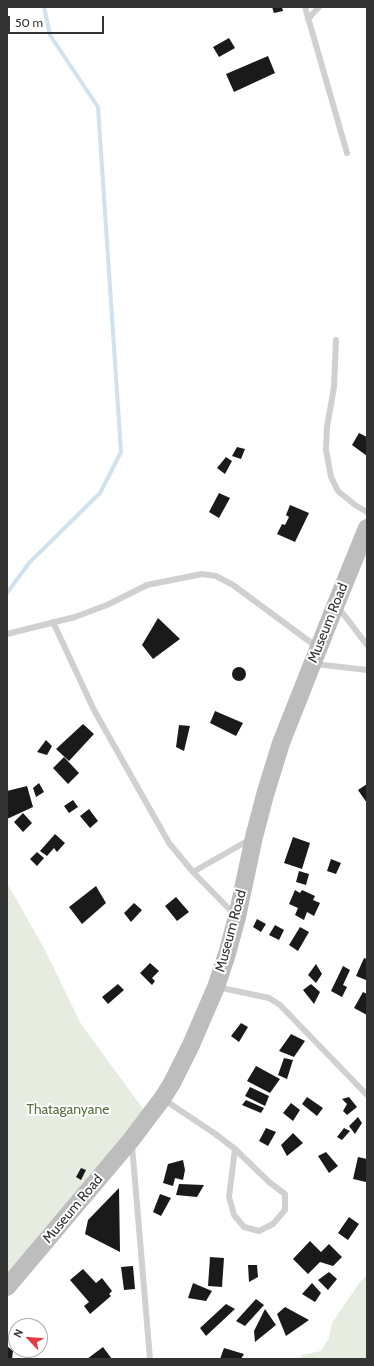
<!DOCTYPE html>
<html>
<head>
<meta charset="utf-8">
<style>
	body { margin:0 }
	#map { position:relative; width:374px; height:1366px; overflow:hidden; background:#fff; font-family:Cabin,sans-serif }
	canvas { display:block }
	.frame { position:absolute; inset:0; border:8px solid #333; pointer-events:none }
	.north { position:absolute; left:8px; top:1318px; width:40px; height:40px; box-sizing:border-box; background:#fff; border:1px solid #adadad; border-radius:50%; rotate:296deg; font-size:11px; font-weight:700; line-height:16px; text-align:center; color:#333 }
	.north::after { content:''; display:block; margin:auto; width:14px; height:18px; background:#e63946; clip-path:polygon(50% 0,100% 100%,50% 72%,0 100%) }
	.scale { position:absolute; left:8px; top:16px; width:96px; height:18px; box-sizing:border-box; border:2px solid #333; border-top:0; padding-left:5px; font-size:12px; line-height:14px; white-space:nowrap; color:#333; -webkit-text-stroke:3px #fff; paint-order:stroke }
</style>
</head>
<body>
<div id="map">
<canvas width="374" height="1366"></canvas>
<div class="frame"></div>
<div class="north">N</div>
<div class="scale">50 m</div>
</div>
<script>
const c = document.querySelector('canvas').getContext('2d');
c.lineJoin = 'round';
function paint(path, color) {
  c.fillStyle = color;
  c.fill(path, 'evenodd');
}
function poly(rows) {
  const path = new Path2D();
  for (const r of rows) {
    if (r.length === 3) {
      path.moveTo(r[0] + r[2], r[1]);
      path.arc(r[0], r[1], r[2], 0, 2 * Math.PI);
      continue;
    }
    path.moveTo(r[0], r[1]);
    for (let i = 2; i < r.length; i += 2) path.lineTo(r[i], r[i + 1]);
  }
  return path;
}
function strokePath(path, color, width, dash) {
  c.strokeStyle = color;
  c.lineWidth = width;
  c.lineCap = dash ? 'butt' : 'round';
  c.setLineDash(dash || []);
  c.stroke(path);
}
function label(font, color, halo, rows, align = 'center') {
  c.font = font + ' Cabin,sans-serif';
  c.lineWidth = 4;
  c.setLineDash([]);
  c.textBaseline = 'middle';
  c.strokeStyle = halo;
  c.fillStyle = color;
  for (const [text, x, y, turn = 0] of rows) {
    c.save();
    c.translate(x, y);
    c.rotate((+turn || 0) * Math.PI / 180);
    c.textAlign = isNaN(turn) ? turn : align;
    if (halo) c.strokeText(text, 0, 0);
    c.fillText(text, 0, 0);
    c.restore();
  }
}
const green = poly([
	[7,883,44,948,81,1024,144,1110,103,1164,7,1273],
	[367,1275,367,1359,301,1359,301,1355,321,1351,329,1338,332,1323,360,1282]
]);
const stream = poly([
	[7,593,29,563,100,493,121,452,98,107,50,35,44,7]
]);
const building = poly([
	[272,7,282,7,283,11,274,13],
	[229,38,235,48,219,57,213,47],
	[268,56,275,73,234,92,226,74],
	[359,433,367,437,367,456,352,445],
	[237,447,245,449,241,459,232,456],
	[226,457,232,461,225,474,217,468],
	[219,493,230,498,219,518,209,512],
	[290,505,309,513,295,542,277,534,282,524,285,525,289,517,286,515],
	[158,618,180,639,153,659,142,645],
	[239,674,7],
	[215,711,243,723,236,736,210,723],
	[83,724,94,734,69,761,56,749],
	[179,725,190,726,184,751,176,747],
	[46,740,52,746,47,755,37,752],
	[64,757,79,773,68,784,53,768],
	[39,783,44,792,36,797,33,788],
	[367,784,367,803,358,790],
	[27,786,33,807,7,819,7,791],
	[73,800,78,807,69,813,64,806],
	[89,809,98,821,90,828,80,816],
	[23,813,32,823,23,832,14,822],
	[55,834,65,843,57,852,54,848,47,856,40,851],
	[293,837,310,843,302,869,284,863],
	[37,852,44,858,37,866,30,859],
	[331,859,341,863,336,874,327,871],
	[299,871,309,874,306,885,296,882],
	[96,886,106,903,82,924,69,907],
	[295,890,300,893,302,890,315,896,313,900,320,903,314,916,307,912,304,920,295,915,298,908,289,904],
	[176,897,189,912,177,921,165,906],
	[134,903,142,910,131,922,124,913],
	[257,919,266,924,261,932,253,927],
	[275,925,284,930,279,940,269,935],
	[300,927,309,932,298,951,289,945],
	[364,958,367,959,367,977,366,980,356,976],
	[150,963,159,971,152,978,155,981,152,985,140,973],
	[316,964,322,974,316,983,308,975],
	[343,966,350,970,343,985,347,987,342,997,331,991],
	[118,984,124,990,108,1004,102,997],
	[311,984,320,992,314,1004,303,990],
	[363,992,367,994,367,1015,354,1008],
	[241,1023,248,1027,239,1042,231,1036],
	[291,1034,305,1041,294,1057,279,1051],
	[284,1058,293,1060,287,1079,278,1075],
	[256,1066,280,1079,270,1093,247,1081],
	[250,1087,269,1096,265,1106,245,1096],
	[307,1097,323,1108,317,1116,302,1104],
	[349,1097,357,1107,347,1115,343,1111,347,1104,342,1099],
	[246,1100,264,1108,261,1113,242,1105],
	[291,1103,300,1110,293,1121,283,1113],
	[358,1117,362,1123,355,1134,349,1126],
	[266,1128,276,1132,268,1146,259,1141],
	[344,1128,350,1131,342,1140,337,1137],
	[293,1133,303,1143,287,1156,281,1145],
	[326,1152,338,1166,329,1173,318,1156],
	[358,1157,367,1159,366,1182,353,1179],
	[183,1160,185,1170,183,1180,175,1178,173,1186,163,1183,168,1164],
	[81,1168,86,1170,81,1180,76,1177],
	[179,1184,204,1185,197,1197,176,1195],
	[119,1188,120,1252,85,1234,88,1220],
	[160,1194,171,1198,161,1216,153,1212],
	[349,1217,359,1224,348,1240,338,1233],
	[310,1241,321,1252,329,1244,342,1257,333,1266,320,1262,308,1274,293,1259],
	[210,1257,224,1258,222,1287,208,1286],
	[248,1265,257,1265,258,1277,249,1282],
	[133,1266,135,1289,124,1290,121,1267],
	[83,1269,96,1283,102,1278,112,1291,109,1294,111,1296,90,1314,84,1306,89,1302,70,1280],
	[329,1272,337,1279,328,1290,318,1280],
	[193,1283,212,1291,206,1301,188,1298],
	[312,1283,321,1293,315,1302,302,1294],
	[256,1299,264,1305,245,1326,236,1321],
	[226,1304,235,1309,206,1336,200,1328],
	[285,1307,309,1320,286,1336,277,1314],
	[265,1309,276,1325,255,1342,254,1331],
	[7,1346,13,1351,12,1359,7,1359],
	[103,1347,112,1359,87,1359],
	[224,1348,244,1354,241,1359,220,1359]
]);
const lane = poly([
	[305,7,347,153],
	[308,19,319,7],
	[336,340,334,387,327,427,326,450,331,477,338,491,355,505,367,512],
	[338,607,367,645],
	[53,622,94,710,169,843,193,872,234,914],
	[7,634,75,617,107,605,147,585,202,574,216,576,233,585,317,647],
	[315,664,367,670],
	[193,872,249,840],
	[217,987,269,998,280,1005,367,1095],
	[163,1099,214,1133,235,1149,269,1182,285,1194,285,1210,273,1224,259,1231,244,1227,234,1215,229,1197,235,1149],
	[132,1145,150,1359]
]);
const secondary = poly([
	[7,1287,131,1140,162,1099,172,1083,191,1045,216,987,227,954,237,917,254,837,265,795,281,743,336,604,367,528]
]);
const streetNames = [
	["Museum Road",328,623,-68],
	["Museum Road",231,931,-75],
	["Museum Road",73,1209,-50]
];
const parkNames = [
	["Thataganyane",68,1110]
];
paint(green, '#e6ecdf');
strokePath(stream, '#cfe2ee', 4);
paint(building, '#1a1a1a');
strokePath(lane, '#d0d0d0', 6);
strokePath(secondary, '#bdbdbd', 18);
label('14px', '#333', '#fff', streetNames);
label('14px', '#56703f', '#fff', parkNames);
</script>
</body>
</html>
